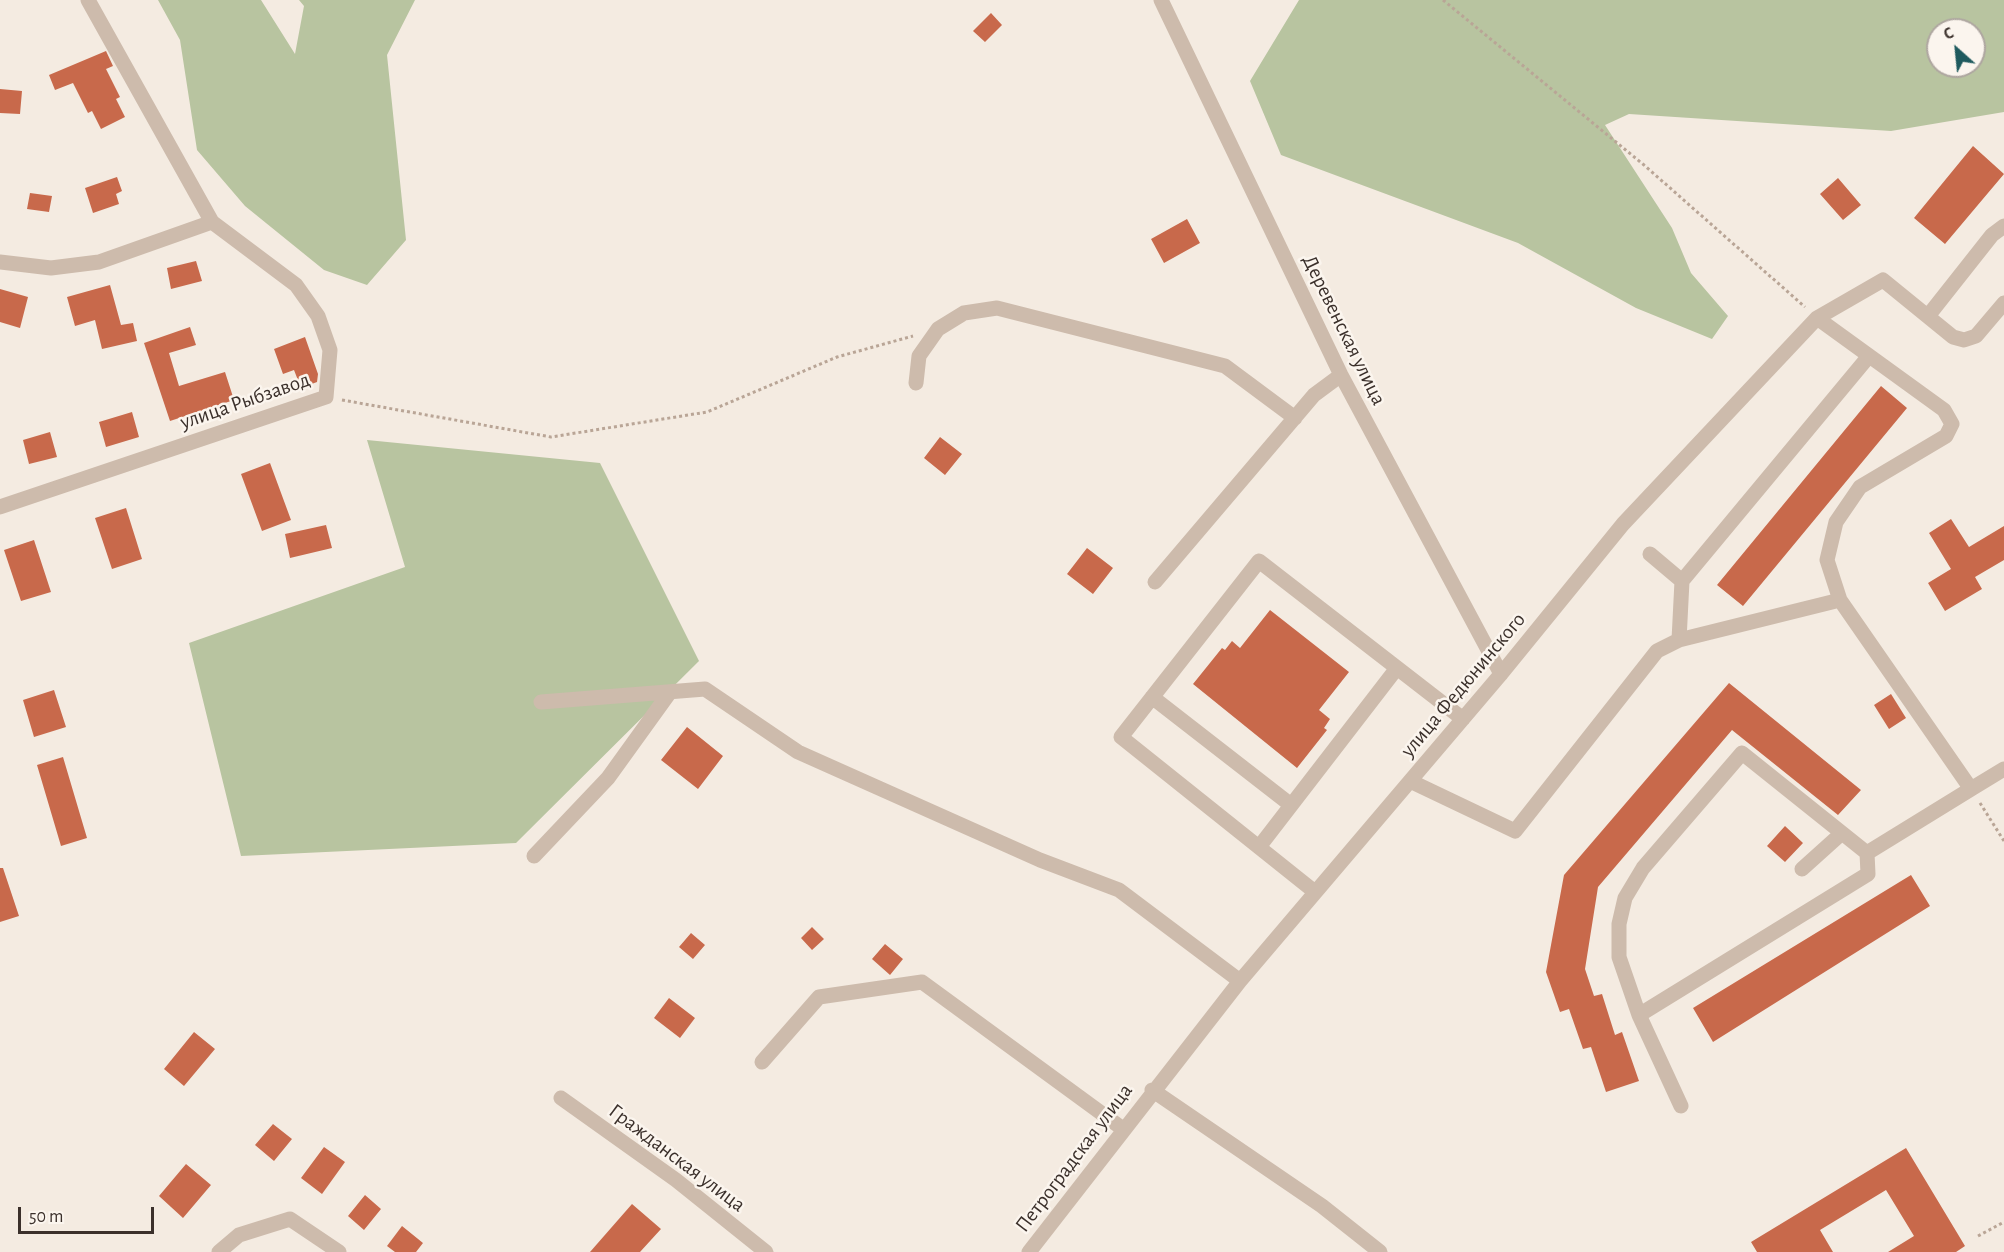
<!DOCTYPE html>
<html>
<head>
<meta charset="utf-8">
<style>
	body { margin:0 }
	#map { position:relative; width:2004px; height:1252px; overflow:hidden; background:#f4ebe1; font-family:"Alegreya Sans",sans-serif }
	canvas { display:block }
	.north { position:absolute; left:1926px; top:18px; width:60px; height:60px; box-sizing:border-box; background:#fbf5ee; border:2px solid #aea6a0; border-radius:50%; rotate:333deg; font-size:16px; font-weight:700; line-height:24px; text-align:center; color:#3b302b }
	.north::after { content:''; display:block; margin:auto; width:21px; height:27px; background:#1f5a5e; clip-path:polygon(50% 0,100% 100%,50% 72%,0 100%) }
	.scale { position:absolute; left:18px; top:1207px; width:136px; height:27px; box-sizing:border-box; border:3px solid #3b302b; border-top:0; padding-left:8px; font-size:18px; line-height:21px; white-space:nowrap; color:#3b302b; -webkit-text-stroke:4px #fbf5ee; paint-order:stroke }
</style>
</head>
<body>
<div id="map">
<canvas width="2004" height="1252"></canvas>
<div class="north">С</div>
<div class="scale">50 m</div>
</div>
<script>
const c = document.querySelector('canvas').getContext('2d');
c.lineJoin = 'round';
function paint(path, color) {
  c.fillStyle = color;
  c.fill(path, 'evenodd');
}
function poly(rows) {
  const path = new Path2D();
  for (const r of rows) {
    path.moveTo(r[0], r[1]);
    for (let i = 2; i < r.length; i += 2) path.lineTo(r[i], r[i + 1]);
  }
  return path;
}
function strokePath(path, color, width, dash) {
  c.strokeStyle = color;
  c.lineWidth = width;
  c.lineCap = dash ? 'butt' : 'round';
  c.setLineDash(dash || []);
  c.stroke(path);
}
function label(font, color, halo, rows, align = 'center') {
  c.font = font + ' "Alegreya Sans",sans-serif';
  c.lineWidth = 5;
  c.setLineDash([]);
  c.textBaseline = 'middle';
  c.strokeStyle = halo;
  c.fillStyle = color;
  for (const [text, x, y, turn = 0] of rows) {
    c.save();
    c.translate(x, y);
    c.rotate((+turn || 0) * Math.PI / 180);
    c.textAlign = isNaN(turn) ? turn : align;
    if (halo) c.strokeText(text, 0, 0);
    c.fillText(text, 0, 0);
    c.restore();
  }
}
const green = poly([
	[158,0,261,0,295,54,304,6,299,0,415,0,387,55,406,240,367,285,324,270,245,206,197,150,180,40],
	[1299,0,2004,0,2004,112,1891,131,1629,114,1605,125,1672,228,1691,273,1728,316,1712,339,1636,308,1518,243,1281,155,1250,81],
	[1938,30,1974,30,1974,66,1938,66],
	[367,440,600,463,699,661,516,843,241,856,189,643,405,567]
]);
const building = poly([
	[991,13,1002,25,985,42,973,31],
	[106,51,113,66,106,69,120,97,116,99,125,117,101,129,92,111,88,113,73,83,55,90,49,75],
	[0,89,22,91,20,114,0,113],
	[1973,146,2004,174,1945,244,1914,218],
	[117,177,122,191,116,194,119,204,93,213,85,188],
	[1838,178,1861,205,1843,220,1820,194],
	[30,193,52,196,49,212,27,209],
	[1187,219,1200,243,1164,263,1151,239],
	[196,261,202,281,171,289,167,268],
	[110,285,121,325,133,323,137,341,102,349,95,320,75,326,67,297],
	[0,289,28,297,20,328,0,322],
	[190,327,196,345,169,353,179,386,225,372,234,400,170,421,144,343],
	[305,337,318,374,317,382,301,388,294,370,283,374,274,349],
	[1881,386,1907,408,1743,606,1717,585],
	[132,412,139,437,106,447,99,422],
	[50,432,57,457,29,464,23,440],
	[940,437,962,454,945,475,924,458],
	[270,463,291,520,262,531,241,474],
	[126,508,142,559,112,569,95,518],
	[1951,519,1969,547,2004,526,2004,560,1975,577,1982,589,1945,611,1928,583,1951,569,1929,533],
	[326,525,332,548,290,558,285,534],
	[34,540,51,592,21,601,4,550],
	[1087,548,1113,568,1093,594,1067,574],
	[1270,610,1349,672,1319,710,1330,719,1324,728,1327,730,1297,768,1193,684,1222,648,1225,650,1232,641,1240,648],
	[1729,683,1861,790,1838,815,1732,730,1598,887,1585,969,1594,996,1602,994,1615,1035,1622,1032,1639,1081,1606,1092,1591,1047,1583,1049,1569,1009,1560,1012,1546,972,1564,875],
	[54,690,66,727,34,737,23,700],
	[1891,694,1906,718,1889,729,1874,705],
	[687,727,723,756,698,789,661,760],
	[63,757,87,838,61,846,37,765],
	[1785,826,1803,843,1785,862,1767,846],
	[0,868,3,868,19,916,0,922],
	[1911,875,1930,906,1713,1042,1693,1008],
	[812,927,824,939,812,950,801,938],
	[691,933,705,945,693,959,679,947],
	[885,944,903,959,890,975,872,959],
	[669,998,695,1018,680,1038,654,1018],
	[194,1032,215,1049,184,1086,164,1069],
	[273,1124,292,1139,274,1161,255,1145],
	[324,1147,345,1162,322,1194,301,1178],
	[1906,1148,1965,1246,1956,1252,1888,1252,1914,1236,1886,1190,1820,1230,1833,1252,1757,1252,1751,1242],
	[186,1164,211,1185,183,1218,159,1196],
	[365,1195,381,1209,364,1230,348,1216],
	[632,1204,661,1229,640,1252,590,1252],
	[402,1226,423,1243,416,1252,395,1252,387,1246]
]);
const path = poly([
	[1443,0,1644,165,1805,307],
	[342,400,551,437,707,412,837,357,913,336],
	[1980,803,2004,841],
	[1978,1236,2004,1222]
]);
const minor = poly([
	[1161,0,1341,375,1501,674],
	[0,262,51,268,99,262,212,222],
	[1928,316,1992,235,2004,226],
	[1817,318,1944,410,1952,424,1946,436,1860,487,1836,522,1827,560,1840,600],
	[916,383,919,356,938,329,964,313,997,308,1225,366,1295,418],
	[0,507,326,397,330,350,318,316,296,285,212,222,88,0],
	[1650,554,1682,581],
	[1155,582,1314,395,1341,375],
	[1679,640,1682,581,1869,356],
	[1152,697,1291,805],
	[541,702,705,689,798,752,1040,860,1119,890,1240,981],
	[1410,781,1515,831,1657,651,1679,640,1840,600,1971,789,2004,769],
	[1259,847,1397,668],
	[534,856,608,778,670,692],
	[1802,869,1842,833],
	[1315,892,1121,737,1259,561,1463,719],
	[1639,1015,1868,874,1867,853,1971,789],
	[762,1062,819,997,922,982,1123,1129],
	[1152,1090,1322,1206,1380,1252],
	[561,1098,676,1180,766,1252],
	[1681,1106,1639,1015,1619,957,1619,924,1625,898,1643,868,1742,753,1867,853],
	[219,1252,239,1235,290,1219,339,1252],
	[1029,1252,1240,981,1501,674,1623,524,1817,318,1883,280,1953,337,1964,340,1976,336,2004,303]
]);
const streetNames = [
	["Деревенская улица",1344,330,64],
	["улица Рыбзавод",245,401,-19],
	["улица Федюнинского",1463,685,-50],
	["Гражданская улица",677,1158,37],
	["Петроградская улица",1074,1158,-53]
];
paint(green, '#b8c4a0');
paint(building, '#c8694b');
strokePath(path, '#b9a596', 3, [3, 3]);
strokePath(minor, '#cdbbac', 15);
label('21px', '#3b302b', '#fbf5ee', streetNames);
</script>
</body>
</html>
